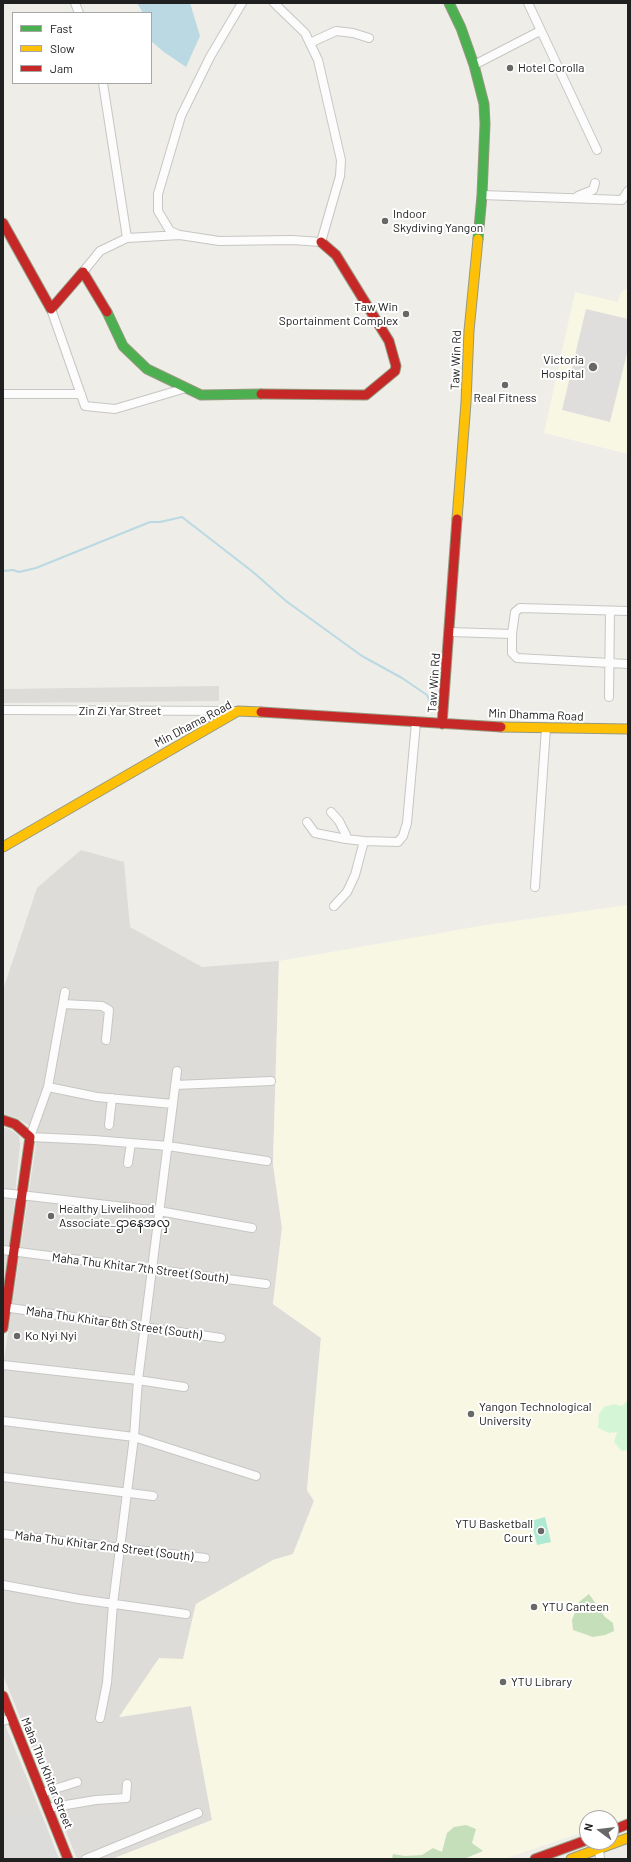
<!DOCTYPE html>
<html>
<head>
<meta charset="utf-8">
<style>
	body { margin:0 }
	#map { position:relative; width:631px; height:1862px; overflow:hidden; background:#eeede8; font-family:Barlow,sans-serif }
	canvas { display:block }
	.frame { position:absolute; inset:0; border:4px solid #202020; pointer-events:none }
	.legend { position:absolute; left:12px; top:12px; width:140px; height:72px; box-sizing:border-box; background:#fff; border:1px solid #a6a6a6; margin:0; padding:5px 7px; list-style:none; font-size:12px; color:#202020 }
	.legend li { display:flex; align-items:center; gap:8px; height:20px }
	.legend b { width:20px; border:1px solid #a6a6a6 }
	.north { position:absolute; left:579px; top:1810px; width:40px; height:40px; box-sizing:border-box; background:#fff; border:1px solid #a6a6a6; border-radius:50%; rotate:285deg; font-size:11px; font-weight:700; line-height:16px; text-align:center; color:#202020 }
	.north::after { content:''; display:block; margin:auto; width:14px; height:18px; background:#686866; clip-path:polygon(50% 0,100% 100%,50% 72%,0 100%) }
</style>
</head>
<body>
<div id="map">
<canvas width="631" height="1862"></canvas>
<div class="frame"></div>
<ul class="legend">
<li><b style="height:5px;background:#4caf50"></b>Fast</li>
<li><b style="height:5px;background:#ffc107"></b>Slow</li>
<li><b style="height:5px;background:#c62828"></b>Jam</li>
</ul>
<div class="north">N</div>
</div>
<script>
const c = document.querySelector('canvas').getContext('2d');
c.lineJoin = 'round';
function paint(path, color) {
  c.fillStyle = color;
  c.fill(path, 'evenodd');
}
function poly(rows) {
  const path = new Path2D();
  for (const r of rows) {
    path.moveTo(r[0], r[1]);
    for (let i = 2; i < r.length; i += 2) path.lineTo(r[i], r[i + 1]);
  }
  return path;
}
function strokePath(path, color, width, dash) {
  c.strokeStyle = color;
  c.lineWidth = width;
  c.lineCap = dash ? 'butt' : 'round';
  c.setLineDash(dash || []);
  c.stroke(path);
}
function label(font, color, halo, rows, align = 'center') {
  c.font = font + ' Barlow,"Noto Sans Myanmar",sans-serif';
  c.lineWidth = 4;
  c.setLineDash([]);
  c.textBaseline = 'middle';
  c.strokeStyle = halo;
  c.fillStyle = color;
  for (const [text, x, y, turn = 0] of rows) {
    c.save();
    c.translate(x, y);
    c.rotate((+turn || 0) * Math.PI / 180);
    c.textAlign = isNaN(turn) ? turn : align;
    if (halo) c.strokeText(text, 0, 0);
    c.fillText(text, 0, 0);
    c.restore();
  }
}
const residential = poly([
	[219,686,219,701,3,703,3,689],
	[81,850,124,862,130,927,202,967,279,961,273,1164,282,1228,273,1304,321,1338,307,1490,314,1501,293,1554,273,1560,196,1604,183,1659,120,1717,191,1706,212,1820,112,1859,77,1859,3,1675,3,1366,38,1131,17,1118,3,1114,3,990,37,888],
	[3,1127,11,1130,19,1136,20,1145,3,1310],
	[3,1720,41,1813,59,1859,3,1859]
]);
const education = poly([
	[626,289,628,290,628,454,544,433,575,292,618,302,621,292],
	[628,905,628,1817,611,1823,611,1818,587,1818,587,1831,504,1859,112,1859,212,1820,191,1706,119,1717,159,1658,183,1659,196,1604,273,1560,293,1554,314,1501,307,1490,321,1338,273,1304,282,1228,273,1164,279,961,486,925]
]);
const religious = poly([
	[41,1813,58,1858,3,1859,3,1819]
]);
const forest = poly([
	[589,1594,605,1617,613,1623,614,1631,605,1635,593,1637,573,1630,572,1620,579,1602],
	[466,1825,476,1829,472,1843,483,1851,464,1859,392,1859,393,1854,405,1856,422,1855,433,1848,442,1852,447,1833,454,1827]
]);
const park = poly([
	[628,1400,628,1450,622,1451,614,1442,617,1432,609,1433,598,1428,599,1414,604,1407,614,1404,622,1406]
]);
const pitch = poly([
	[545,1517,551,1542,537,1545,531,1521]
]);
const parking = poly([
	[586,309,628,319,628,349,610,422,562,410]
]);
const water = poly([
	[137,3,190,3,200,36,186,67,164,52,151,41,151,13,143,13]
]);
const stream = poly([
	[3,571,13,570,19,572,36,568,150,522,160,522,182,517,253,572,286,601,362,656,402,678,427,695,431,705]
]);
const street = poly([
	[75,3,79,13],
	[528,3,597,150],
	[310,43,336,31,353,33,369,38],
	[474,65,540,31],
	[103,83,127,238],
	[482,195,622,200,628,191],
	[578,196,593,190,595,183],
	[179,235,170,231,158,211,158,194,181,116,210,57,242,3],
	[83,272,100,251,127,238,180,235,219,241,292,240,321,242,340,176,341,160,318,60,305,33,274,3],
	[51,309,85,406,115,409,186,388],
	[3,394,81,394],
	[450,632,512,634,512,653,517,658,628,664],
	[512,634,515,612,520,608,628,611],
	[609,697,610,611],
	[3,710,236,711],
	[331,812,339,821,346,835,346,839,364,841],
	[307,822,315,833,346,839],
	[535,887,546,728],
	[334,906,347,892,355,875,364,841,398,842,403,836,407,823,416,722],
	[65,992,48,1087,30,1137,94,1140,168,1146,267,1161],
	[63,1004,102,1006,109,1010,106,1040],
	[175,1085,271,1081],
	[48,1087,97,1097,173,1104],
	[109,1125,112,1098],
	[128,1163,131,1143],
	[3,1193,159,1211,252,1228],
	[3,1250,266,1284],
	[3,1307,221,1338],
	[3,1365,138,1380,184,1387],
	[3,1421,134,1437,256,1476],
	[3,1477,153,1496],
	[3,1534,205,1558],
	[3,1585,79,1599,186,1614],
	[100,1718,107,1683,113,1604,134,1437,138,1380,177,1071],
	[3,1721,12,1718],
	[42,1793,77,1782],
	[48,1808,96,1800,126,1798,127,1784],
	[599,1849,600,1859],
	[86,1859,198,1813]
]);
const fast = poly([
	[449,3,461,28,474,65,484,104,485,124,482,195,478,239],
	[107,312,123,346,147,369,201,395,261,394]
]);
const slow = poly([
	[457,519,466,402,469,331,478,239],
	[501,727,628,729],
	[3,847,238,711,261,712],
	[571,1859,628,1838]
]);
const jam = poly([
	[3,223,51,309,83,272,107,312],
	[261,394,366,395,395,371,396,366,389,341,336,255,321,242],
	[261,712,501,727],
	[442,724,457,519],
	[3,1120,15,1124,30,1137,3,1328],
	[3,1696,68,1859],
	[611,1831,628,1824],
	[535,1859,587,1840]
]);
const markers = [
	[510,68,4,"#686866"],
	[385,221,4,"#686866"],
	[406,314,4,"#686866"],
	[593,367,5,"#686866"],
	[505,385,4,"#686866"],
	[51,1216,4,"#686866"],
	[17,1336,4,"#686866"],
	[471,1414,4,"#686866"],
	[541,1531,4,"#686866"],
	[534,1607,4,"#686866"],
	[503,1682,4,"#686866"]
];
const poiNames = [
	["Hotel Corolla",518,68],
	["Indoor",393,214],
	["Skydiving Yangon",393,228],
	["Taw Win",398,307,"right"],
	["Sportainment Complex",398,321,"right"],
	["Victoria",584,360,"right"],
	["Hospital",584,374,"right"],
	["Real Fitness",505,398,"center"],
	["Healthy Livelihood",59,1209],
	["Associate_ဌာနေအလှ",59,1223],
	["Ko Nyi Nyi",25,1336],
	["Yangon Technological",479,1407],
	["University",479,1421],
	["YTU Basketball",533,1524,"right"],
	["Court",533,1538,"right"],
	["YTU Canteen",542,1607],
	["YTU Library",511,1682]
];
const streetNames = [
	["Taw Win Rd",456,360,-88],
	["Taw Win Rd",434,683,-86],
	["Zin Zi Yar Street",120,711],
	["Min Dhamma Road",536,715,2],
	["Min Dhama Road",193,724,-28],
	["Maha Thu Khitar 7th Street (South)",140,1268,7],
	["Maha Thu Khitar 6th Street (South)",114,1323,8],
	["Maha Thu Khitar 2nd Street (South)",104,1546,7],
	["Maha Thu Khitar Street",47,1773,68]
];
paint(residential, '#dddcd9');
paint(education, '#f7f7e4');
paint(religious, '#dcdcda');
paint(forest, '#c6dfbb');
paint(park, '#d5f6d6');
paint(pitch, '#b0e9d3');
paint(parking, '#dfdedc');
paint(water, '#bad9e3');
strokePath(stream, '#bad9e3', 2);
strokePath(street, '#c7c6c4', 10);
strokePath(fast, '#96997f', 11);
strokePath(slow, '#96997f', 11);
strokePath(jam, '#96997f', 11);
strokePath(street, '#fcfcfc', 8);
strokePath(fast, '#4caf50', 9);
strokePath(slow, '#ffc107', 9);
strokePath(jam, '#c62828', 9);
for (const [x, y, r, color] of markers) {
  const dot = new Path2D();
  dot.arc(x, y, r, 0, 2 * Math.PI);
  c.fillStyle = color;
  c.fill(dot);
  strokePath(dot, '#fff', 1.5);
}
label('12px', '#202020', '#fff', poiNames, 'left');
label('12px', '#202020', '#fff', streetNames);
</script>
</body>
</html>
